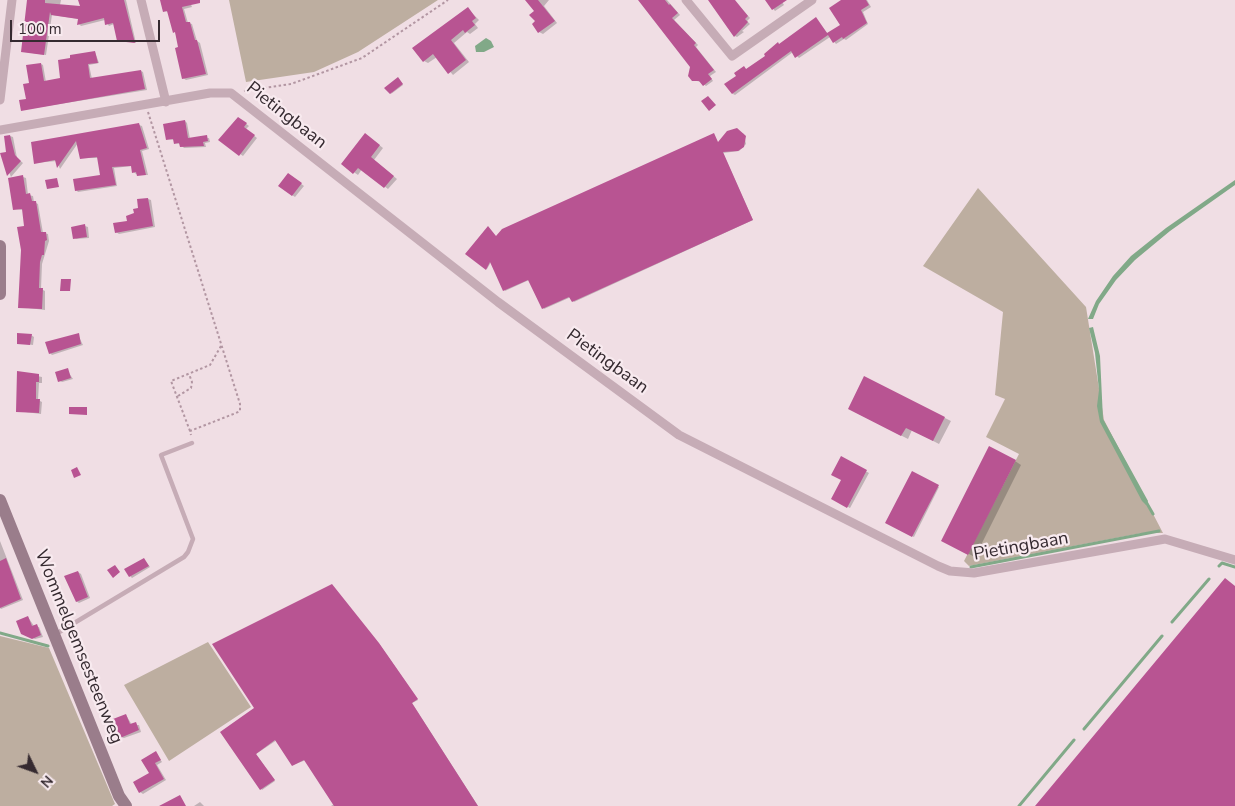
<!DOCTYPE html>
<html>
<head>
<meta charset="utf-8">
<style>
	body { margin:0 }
	#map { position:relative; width:1235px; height:806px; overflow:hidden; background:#f0dee4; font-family:"Nunito Sans",sans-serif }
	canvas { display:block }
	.north { position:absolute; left:10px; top:746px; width:50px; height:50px; -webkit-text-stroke:4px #f8eaef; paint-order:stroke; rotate:132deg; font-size:14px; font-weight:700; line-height:20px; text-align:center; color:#352a30 }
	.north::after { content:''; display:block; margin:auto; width:18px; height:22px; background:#352a30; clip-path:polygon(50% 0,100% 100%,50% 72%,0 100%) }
	.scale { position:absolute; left:10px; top:20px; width:150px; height:22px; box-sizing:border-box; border:2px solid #352a30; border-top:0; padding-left:6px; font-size:15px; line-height:18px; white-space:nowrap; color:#352a30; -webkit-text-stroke:4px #f8eaef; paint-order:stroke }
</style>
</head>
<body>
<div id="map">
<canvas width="1235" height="806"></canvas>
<div class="north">N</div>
<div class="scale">100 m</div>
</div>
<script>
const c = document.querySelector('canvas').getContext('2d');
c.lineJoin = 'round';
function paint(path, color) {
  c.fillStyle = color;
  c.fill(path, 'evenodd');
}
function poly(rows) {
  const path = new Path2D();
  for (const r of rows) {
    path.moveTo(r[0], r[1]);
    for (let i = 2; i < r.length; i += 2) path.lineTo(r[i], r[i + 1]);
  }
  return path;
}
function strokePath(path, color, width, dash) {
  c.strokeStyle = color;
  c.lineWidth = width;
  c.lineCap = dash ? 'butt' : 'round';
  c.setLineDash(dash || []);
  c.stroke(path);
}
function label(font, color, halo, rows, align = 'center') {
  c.font = font + ' "Nunito Sans",sans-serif';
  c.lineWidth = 4.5;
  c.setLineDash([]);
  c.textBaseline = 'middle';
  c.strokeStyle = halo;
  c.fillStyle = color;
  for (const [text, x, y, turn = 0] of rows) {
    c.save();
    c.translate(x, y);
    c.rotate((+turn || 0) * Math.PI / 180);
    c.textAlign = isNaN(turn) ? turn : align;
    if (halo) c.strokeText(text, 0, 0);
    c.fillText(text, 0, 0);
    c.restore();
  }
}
const green = poly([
	[229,0,438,0,358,52,314,72,246,82],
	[978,188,1086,307,1104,420,1163,533,1142,533,969,566,964,561,1019,454,986,437,1005,399,995,395,1003,312,923,266],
	[0,636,49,648,115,804,112,806,0,806],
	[208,642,251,707,169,761,124,685]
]);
const water = poly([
	[486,38,491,41,494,47,484,52,476,52,475,46],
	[1235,180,1235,185,1170,231,1135,260,1116,280,1099,304,1093,319,1088,319,1096,301,1113,276,1131,256,1166,228],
	[1093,327,1100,356,1103,419,1148,501,1146,505,1142,501,1100,422,1097,406,1099,390,1095,353,1089,328]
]);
const shadow = poly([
	[28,0,61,0,60,5,81,7,80,0,126,0,136,43,118,40,114,24,109,26,105,20,81,26,79,24,79,19,52,15,46,55,25,52],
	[162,0,189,0,192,7,184,9,188,23,192,24,197,41,200,43,208,75,186,80,183,78,180,48,169,12,164,11],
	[527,0,549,0,544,6,557,23,543,34,539,32,536,11],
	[639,0,667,0,680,15,674,20,698,45,696,47,716,72,710,76,713,81,706,86,701,82,693,80,692,67],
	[709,0,734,0,750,18,747,21,750,24,742,31,744,32,737,37,735,36],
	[766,0,781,0,784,5,775,11],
	[843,0,867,0,871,7,863,12,868,24,846,40,844,39,836,44,830,37,799,58,793,52,735,95,733,94,738,76,744,67,747,70,816,19,828,34,842,25],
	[468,9,479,20,475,24,478,28,470,34,467,32,454,43,469,62,453,75,437,57,428,63,424,61],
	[95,52,99,63,89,65,92,79,141,71,143,72,147,90,22,110,41,64,43,65,46,82,61,79,71,56],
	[399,79,403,85,391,94],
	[241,120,249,126,246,129,257,138,243,156,220,140],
	[185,121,187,123,190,139,209,138,210,142,205,143,206,147,184,148,180,144,175,143,175,140,167,139],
	[139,125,142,126,149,149,142,151,148,175,138,175,133,172,132,166,114,168,117,186,78,192,76,190,102,176,99,158,81,158,78,143,60,169,57,161,35,163,32,143],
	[734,129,744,134,746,144,739,151,723,153,753,220,574,302,571,297,544,309,529,280,505,291,491,262,487,269,467,254,496,238,719,144],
	[10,136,13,137,17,158,23,163,11,177,2,154,8,153],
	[369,137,383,148,374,160,397,179,388,189,362,169,358,175,342,164],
	[291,176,304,186,295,197,292,195],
	[23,177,26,178,28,195,33,196,34,202,38,204,43,233,48,234,49,241,42,264,41,289,45,291,45,310,20,307,26,227,23,210,14,209],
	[148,199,151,200,155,227,119,234,116,232,128,222],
	[85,226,88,227,89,238,75,239],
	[31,335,34,337,33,345,18,343],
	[78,335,83,345,52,355,50,353],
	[67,370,73,379,62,382,60,381],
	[18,372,42,377,42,383,39,383,38,400,42,402,41,414,17,411],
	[864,378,951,421,939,444,912,430,908,439,855,412],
	[842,458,869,473,850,508,833,499,843,480],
	[1015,461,1021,465,975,557,949,544],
	[912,473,939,487,914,537,887,523],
	[0,541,23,600,1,609,0,608],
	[144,559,150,567,132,578,130,576],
	[78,572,81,574,90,598,79,603,76,601],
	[28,617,34,626,39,627,43,637,35,639,25,635],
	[380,645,418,700,412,703,478,806,331,806,334,804,306,760,293,765,277,740,256,754,275,781,262,790,221,732],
	[126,715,132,725,139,725,141,732,124,738,121,737],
	[156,753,162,762,157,765,166,780,143,794,140,792,150,774],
	[200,802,204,806,194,806]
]);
const stream = poly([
	[1145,500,1153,514],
	[1219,566,1222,563,1235,567],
	[971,567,1159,531],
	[1172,622,1209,579],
	[0,633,48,646],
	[1084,729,1162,636],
	[1019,806,1074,740]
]);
const building = poly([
	[27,0,45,0,45,3,80,6,78,0,124,0,135,43,117,41,113,23,105,25,104,18,77,25,78,19,51,15,50,12,44,55,21,52],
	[160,0,200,0,200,3,182,7,186,22,190,22,195,40,197,40,206,74,182,79,175,48,178,47,175,32,173,33,167,11,163,12],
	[525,0,538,0,555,21,538,33,532,24,535,21,529,15,534,11],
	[638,0,665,0,669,5,670,4,678,13,672,18,696,43,694,45,714,70,708,74,712,79,703,86,699,81,692,81,688,76,690,67],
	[708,0,735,0,748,16,745,19,748,22,734,37],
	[765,0,787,0,772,10],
	[841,0,866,0,869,5,861,10,867,23,843,39,842,37,833,43,828,35,795,58,791,51,732,94,724,84,736,76,734,73,744,66,746,69,765,56,764,54,778,42,779,44,816,17,827,33,840,25,829,8],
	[468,7,476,18,472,21,475,25,465,33,463,30,451,40,466,60,448,74,433,54,423,62,412,48],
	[95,51,98,63,88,64,90,78,141,70,145,89,21,111,19,100,26,99,23,84,29,83,26,65,41,63,44,81,60,78,58,60,70,58,70,55],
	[398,77,403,84,390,94,384,88],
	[708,96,716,105,709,111,701,101],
	[238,117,247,123,244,127,255,135,239,156,218,140],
	[185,120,188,138,207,135,208,141,203,142,204,146,180,147,179,143,174,144,173,139,166,140,163,124],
	[139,123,147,148,140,150,146,175,137,176,136,172,132,173,131,166,112,167,116,185,75,191,73,179,100,175,97,157,80,159,76,141,57,168,55,160,34,164,31,142],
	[737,128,746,136,744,147,738,151,723,152,753,220,572,302,569,297,542,309,528,280,503,291,490,262,486,270,465,254,488,226,496,236,502,229,714,133,718,142,727,131],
	[365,133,380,145,371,157,394,176,384,188,358,168,353,174,341,164],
	[10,135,15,155,21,161,7,176,0,153,6,152,4,136],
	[288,173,302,183,292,196,278,186],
	[23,175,26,194,30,193,32,201,36,201,41,232,46,232,47,240,45,241,44,255,42,255,40,262,39,288,43,288,42,309,18,308,21,250,17,227,24,226,22,209,13,210,8,178],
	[57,178,59,187,47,189,45,180],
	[148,198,153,226,115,233,113,223,127,221,126,216,134,213,133,209,138,208,137,199],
	[85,224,87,237,73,239,71,227],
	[61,279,71,279,70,291,60,291],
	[17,333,32,334,30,345,17,344],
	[79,333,81,344,49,354,45,342],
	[68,368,71,378,58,382,55,372],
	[17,371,39,374,39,382,36,382,36,399,40,399,39,413,16,412],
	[864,376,945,417,933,441,906,428,901,436,848,409],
	[69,407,87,407,87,415,69,414],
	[989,446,1016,460,968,555,941,541],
	[841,456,867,470,847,508,831,499,841,480,831,475],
	[77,467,81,475,74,478,71,470],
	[912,471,939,485,912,537,885,523],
	[6,558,21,599,0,608,0,561],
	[144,558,149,566,129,577,124,569],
	[115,565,120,572,113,578,107,570],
	[78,571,88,597,76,602,64,576],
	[1225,578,1235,586,1235,806,1035,806],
	[332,584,379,643,418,699,412,703,478,806,334,806,304,760,292,766,275,740,256,754,275,780,260,790,220,732,254,708,212,644],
	[28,616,32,626,37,624,41,635,32,639,21,634,16,621],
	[126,714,130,724,136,722,139,730,120,738,113,719],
	[156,751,161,760,155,763,164,779,139,793,133,782,149,773,141,760],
	[180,795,186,806,159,806]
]);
const path = poly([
	[244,91,291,84,362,58,448,0],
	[148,112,240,404,240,411,236,413,190,431,191,435],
	[178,396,191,388,192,382,189,374],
	[190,431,171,381,210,365,221,346]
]);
const lane = poly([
	[56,634,184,557,188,552,193,539,161,455,192,443]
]);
const street = poly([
	[141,0,166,102],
	[686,0,732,56,812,0],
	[0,100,12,0],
	[0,130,210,93,231,93,498,302,679,435,938,566,950,571,974,573,1165,539,1235,560]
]);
const secondary = poly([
	[0,246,0,294],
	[0,500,119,796,126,806]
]);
const streetNames = [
	["Pietingbaan",286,116,38],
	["Pietingbaan",607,362,36],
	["Pietingbaan",1021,547,-10],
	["Wommelgemsesteenweg",78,647,68]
];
paint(green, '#bdaea0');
paint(water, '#81a988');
paint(shadow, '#0003');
strokePath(stream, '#81a988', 3);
paint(building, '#b85492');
strokePath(path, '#b296a2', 2, [2.5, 2.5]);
strokePath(lane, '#c6acb6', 4.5);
strokePath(street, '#c6acb6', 9);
strokePath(secondary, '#9a7d8b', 12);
label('18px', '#352a30', '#f8eaef', streetNames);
</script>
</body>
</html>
